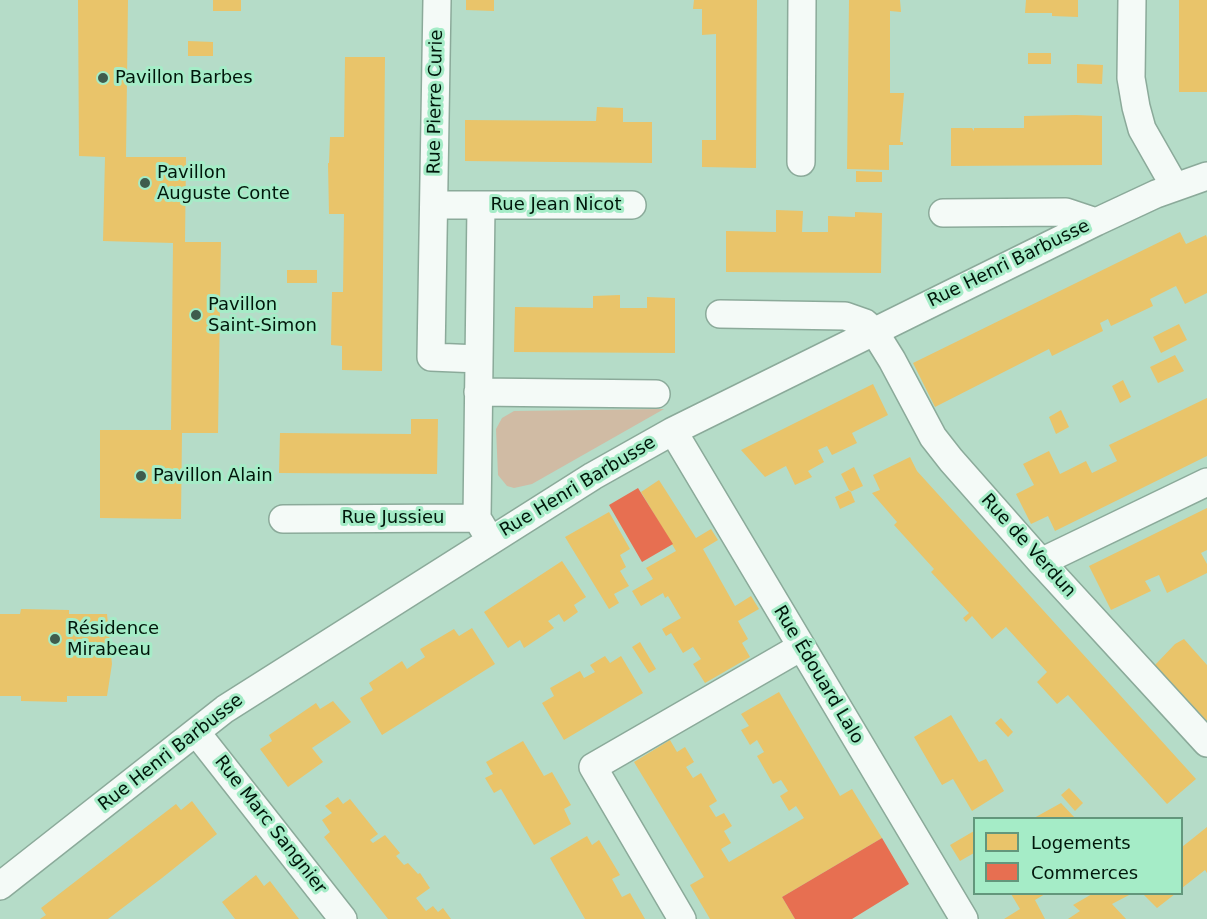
<!DOCTYPE html>
<html>
<head>
<meta charset="utf-8">
<style>
	body { margin:0 }
	#map { position:relative; width:1207px; height:919px; overflow:hidden; background:#b5dcc8; font-family:"DejaVu Sans",sans-serif }
	canvas { display:block }
	.legend { position:absolute; left:973px; top:817px; width:210px; height:78px; box-sizing:border-box; background:#a5ecc7; border:2px solid #63977c; margin:0; padding:8px 10px; list-style:none; font-size:18px; color:#00170b }
	.legend li { display:flex; align-items:center; gap:12px; height:30px }
	.legend b { width:30px; border:2px solid #63977c }
</style>
</head>
<body>
<div id="map">
<canvas width="1207" height="919"></canvas>
<ul class="legend">
<li><b style="height:16px;background:#e9c46a"></b>Logements</li>
<li><b style="height:16px;background:#e76f51"></b>Commerces</li>
</ul>
</div>
<script>
const c = document.querySelector('canvas').getContext('2d');
c.lineJoin = 'round';
function paint(path, color) {
  c.fillStyle = color;
  c.fill(path, 'evenodd');
}
function poly(rows) {
  const path = new Path2D();
  for (const r of rows) {
    path.moveTo(r[0], r[1]);
    for (let i = 2; i < r.length; i += 2) path.lineTo(r[i], r[i + 1]);
  }
  return path;
}
function strokePath(path, color, width, dash) {
  c.strokeStyle = color;
  c.lineWidth = width;
  c.lineCap = dash ? 'butt' : 'round';
  c.setLineDash(dash || []);
  c.stroke(path);
}
function label(font, color, halo, rows, align = 'center') {
  c.font = font + ' "DejaVu Sans",sans-serif';
  c.lineWidth = 6;
  c.setLineDash([]);
  c.textBaseline = 'middle';
  c.strokeStyle = halo;
  c.fillStyle = color;
  for (const [text, x, y, turn = 0] of rows) {
    c.save();
    c.translate(x, y);
    c.rotate((+turn || 0) * Math.PI / 180);
    c.textAlign = isNaN(turn) ? turn : align;
    if (halo) c.strokeText(text, 0, 0);
    c.fillText(text, 0, 0);
    c.restore();
  }
}
const green = poly([
	[664,409,532,484,514,488,507,486,498,475,496,429,502,418,514,411]
]);
const homes = poly([
	[78,0,128,0,126,157,186,157,185,242,221,242,218,433,182,433,181,519,100,518,100,430,171,430,173,243,103,241,105,157,79,156],
	[213,0,241,0,241,11,213,11],
	[466,0,494,0,494,11,466,10],
	[694,0,757,0,756,168,702,167,702,140,716,140,716,34,702,35,702,9,693,9],
	[849,0,900,0,901,12,890,11,890,93,904,93,900,142,903,142,903,145,889,145,889,170,847,169],
	[1026,0,1078,0,1078,17,1052,16,1052,13,1025,13],
	[1179,0,1207,0,1207,92,1179,92],
	[188,41,213,42,213,56,188,56],
	[1028,53,1051,53,1051,64,1028,64],
	[345,57,385,57,382,371,342,370,342,346,331,345,332,292,343,292,344,214,329,214,328,163,329,163,330,137,344,137],
	[1077,64,1103,65,1102,84,1077,83],
	[597,107,623,108,623,122,652,122,652,163,465,161,465,120,596,121],
	[1076,115,1102,116,1102,165,951,166,951,128,972,128,974,131,974,128,1024,128,1024,116],
	[856,171,882,172,882,182,856,182],
	[776,210,803,211,802,232,828,232,828,216,855,217,855,212,882,213,881,273,726,272,726,231,776,232],
	[1180,232,1186,244,1206,235,1207,238,1207,293,1185,304,1176,286,1150,299,1153,306,1111,326,1108,319,1100,323,1103,331,1052,356,1049,349,935,407,913,363],
	[287,270,317,270,317,283,287,283],
	[620,295,620,308,647,308,647,297,675,298,675,353,514,352,515,307,593,308,593,296],
	[1179,324,1187,340,1161,353,1153,337],
	[1175,355,1184,371,1158,383,1150,367],
	[1123,380,1131,397,1120,403,1112,386],
	[873,384,888,415,852,433,857,443,832,455,827,446,818,450,824,462,808,471,812,477,795,485,786,466,765,477,741,450],
	[1207,398,1207,456,1055,531,1048,516,1031,524,1016,494,1034,485,1023,464,1049,451,1060,474,1086,461,1092,473,1117,461,1109,445],
	[1061,410,1069,427,1056,434,1049,417],
	[411,419,438,419,437,474,279,473,280,433,411,434],
	[910,457,917,471,1196,779,1167,804,1068,695,1057,704,1037,682,1047,672,1006,627,992,639,972,616,966,622,963,618,969,613,931,572,934,569,894,525,897,522,872,493,880,490,873,475],
	[854,467,863,486,850,492,841,474],
	[659,480,696,538,711,529,718,540,703,549,735,606,751,596,759,609,738,621,748,639,742,643,750,657,705,683,693,664,701,659,693,647,683,653,671,633,666,636,662,629,681,618,668,596,665,598,663,593,641,606,632,591,653,579,646,568,676,551,641,492],
	[850,490,855,502,840,509,835,497],
	[1207,508,1207,550,1201,553,1207,564,1207,573,1167,593,1159,575,1145,581,1151,591,1111,610,1089,566],
	[609,512,630,549,620,555,626,567,620,571,629,586,614,594,619,603,609,609,565,537],
	[562,561,586,597,574,605,578,612,564,622,559,614,548,621,554,628,524,648,520,640,508,648,484,612],
	[21,609,69,610,69,614,107,614,112,664,107,696,67,696,67,702,21,701,21,696,0,696,0,614,20,614],
	[472,628,495,664,382,735,360,698,373,690,369,683,402,661,407,669,425,657,420,649,454,629,459,636],
	[1184,639,1207,665,1207,721,1155,665,1175,644],
	[640,642,656,669,649,673,632,647],
	[605,656,610,663,621,656,643,693,564,740,542,703,554,696,550,688,580,671,584,678,595,672,590,665],
	[779,692,840,796,852,789,882,838,782,897,795,919,710,919,690,885,704,877,634,762,670,740,677,752,685,747,694,762,686,767,693,778,701,773,717,801,709,806,716,817,724,813,732,826,724,831,731,843,721,849,729,862,804,818,796,806,789,811,780,796,788,791,781,780,773,784,757,756,764,752,757,740,750,745,741,730,749,726,741,714],
	[333,701,351,722,312,748,323,762,288,787,260,749,272,741,269,735,316,703,320,709],
	[951,715,979,762,986,759,1004,791,972,811,953,779,942,785,914,737],
	[1001,718,1013,732,1008,737,995,723],
	[523,741,544,776,552,772,571,805,564,809,571,824,534,845,501,789,494,793,485,778,493,774,486,762],
	[1069,788,1083,803,1075,811,1061,795],
	[338,797,343,804,350,799,378,834,370,840,373,843,385,835,400,853,396,856,404,865,408,863,418,874,420,873,430,888,416,898,426,911,433,906,438,912,443,908,451,919,388,919,324,837,330,832,322,820,332,813,325,806],
	[192,801,217,834,162,878,108,919,40,919,46,915,41,908,63,891,176,804,181,810],
	[1061,803,1075,818,1034,818],
	[1207,827,1207,873,1205,870,1182,888,1182,847],
	[974,831,974,853,960,861,950,845],
	[587,836,592,845,599,840,620,875,612,879,622,897,630,893,645,919,585,919,550,858],
	[256,875,264,886,270,881,299,919,235,919,222,902],
	[1011,894,1045,894,1035,900,1045,919,1004,919,1020,909],
	[1092,894,1131,894,1112,904,1126,919,1068,919,1080,911,1073,905],
	[1143,894,1175,894,1157,908]
]);
const shops = poly([
	[638,488,673,544,642,562,609,505],
	[882,838,909,884,852,919,795,919,782,897]
]);
const street = poly([
	[437,0,431,357,479,359],
	[1132,0,1131,78,1136,107,1142,129,1175,187],
	[801,162,802,0],
	[435,205,632,205],
	[943,213,1066,212,1096,222],
	[720,314,845,316,865,323,874,331,892,360,933,437,951,460,1041,562,1207,743],
	[478,392,656,394],
	[673,431,964,919],
	[477,518,481,206],
	[283,519,477,518,486,533],
	[1041,562,1207,482],
	[196,732,343,919],
	[0,886,225,709,593,476,673,431,1096,222,1156,194,1207,176],
	[682,919,593,767,801,647]
]);
const markers = [
	[103,78,6,"#3f5c4d"],
	[145,183,6,"#3f5c4d"],
	[196,315,6,"#3f5c4d"],
	[141,476,6,"#3f5c4d"],
	[55,639,6,"#3f5c4d"]
];
const poiNames = [
	["Pavillon Barbes",115,78],
	["Pavillon",157,173],
	["Auguste Conte",157,194],
	["Pavillon",208,305],
	["Saint-Simon",208,326],
	["Pavillon Alain",153,476],
	["Résidence",67,629],
	["Mirabeau",67,650]
];
const streetNames = [
	["Rue Pierre Curie",436,102,-89],
	["Rue Jean Nicot",556,205],
	["Rue Henri Barbusse",1009,264,-26],
	["Rue Henri Barbusse",578,487,-31],
	["Rue Jussieu",393,518],
	["Rue de Verdun",1028,546,48],
	["Rue Édouard Lalo",818,675,59],
	["Rue Henri Barbusse",171,753,-38],
	["Rue Marc Sangnier",270,825,52]
];
paint(green, '#d0bba4');
paint(homes, '#e9c46a');
paint(shops, '#e76f51');
strokePath(street, '#8baa9a', 30);
strokePath(street, '#f4faf7', 27);
for (const [x, y, r, color] of markers) {
  const dot = new Path2D();
  dot.arc(x, y, r, 0, 2 * Math.PI);
  c.fillStyle = color;
  c.fill(dot);
  strokePath(dot, '#a5ecc7', 2);
}
label('18px', '#00170b', '#a5ecc7', poiNames, 'left');
label('18px', '#00170b', '#a5ecc7', streetNames);
</script>
</body>
</html>
